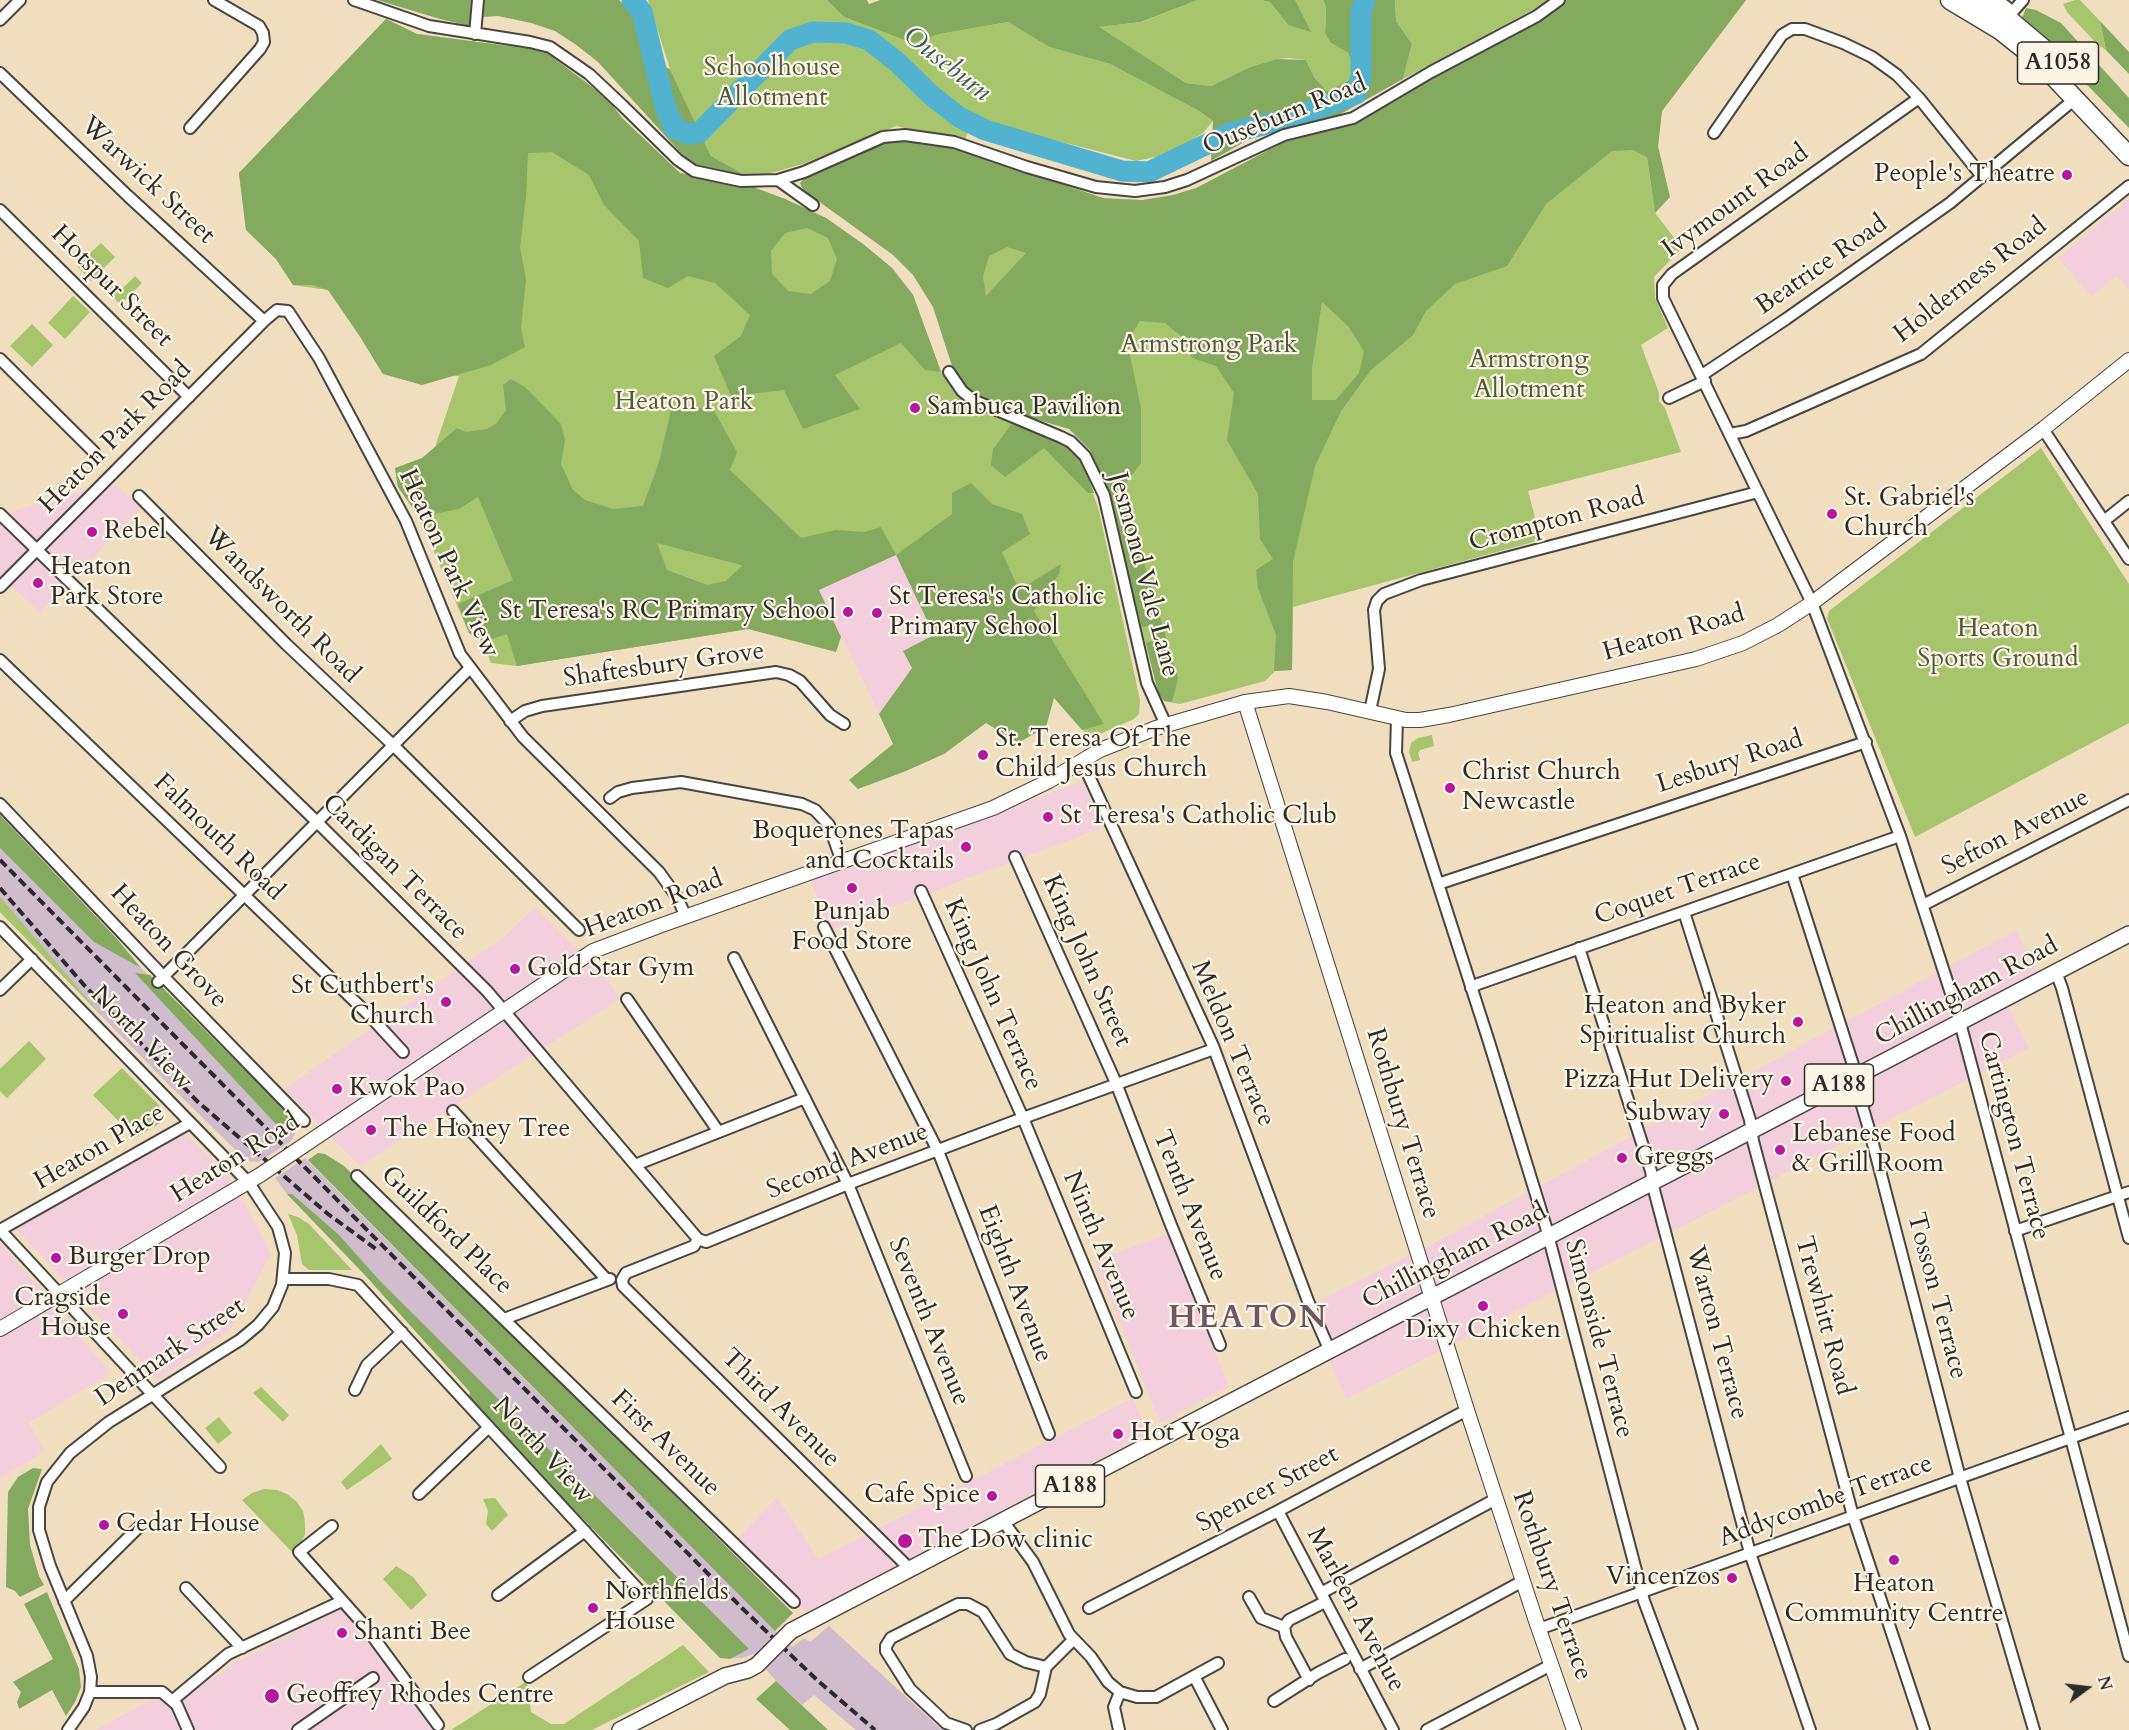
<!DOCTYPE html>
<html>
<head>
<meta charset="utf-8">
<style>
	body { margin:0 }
	#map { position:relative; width:2129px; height:1730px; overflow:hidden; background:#f0dfbe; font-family:Cardo,serif }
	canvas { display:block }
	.north { position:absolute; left:2057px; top:1658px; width:60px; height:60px; -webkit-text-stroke:4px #fcf5e5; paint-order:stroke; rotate:75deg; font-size:16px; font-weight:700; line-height:24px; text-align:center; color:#2b2b2b }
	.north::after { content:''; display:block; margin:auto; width:21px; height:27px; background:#2b2b2b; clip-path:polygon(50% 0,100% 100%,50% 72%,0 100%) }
</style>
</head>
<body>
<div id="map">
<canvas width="2129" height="1730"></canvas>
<div class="north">N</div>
</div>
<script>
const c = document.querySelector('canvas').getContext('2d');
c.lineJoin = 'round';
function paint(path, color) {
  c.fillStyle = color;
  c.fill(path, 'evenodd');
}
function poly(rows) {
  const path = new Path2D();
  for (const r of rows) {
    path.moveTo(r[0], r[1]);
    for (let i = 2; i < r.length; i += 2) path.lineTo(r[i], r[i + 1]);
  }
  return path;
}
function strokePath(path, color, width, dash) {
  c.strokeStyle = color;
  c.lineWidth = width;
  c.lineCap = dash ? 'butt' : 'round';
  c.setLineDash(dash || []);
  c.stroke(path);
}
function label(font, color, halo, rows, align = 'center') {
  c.font = font + ' Cardo,serif';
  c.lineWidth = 4.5;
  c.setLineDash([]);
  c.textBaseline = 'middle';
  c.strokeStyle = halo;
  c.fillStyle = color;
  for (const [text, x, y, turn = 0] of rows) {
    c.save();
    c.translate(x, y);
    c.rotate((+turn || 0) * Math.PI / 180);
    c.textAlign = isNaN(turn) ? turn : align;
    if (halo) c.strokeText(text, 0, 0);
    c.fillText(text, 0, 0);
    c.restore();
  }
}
const built = poly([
	[2129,199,2129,290,2117,276,2091,297,2058,258],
	[113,483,142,507,40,613,13,587,0,592,0,523,16,510],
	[896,555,935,635,879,714,819,590],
	[1083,781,1102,828,831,930,810,880],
	[535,907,573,945,599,966,620,999,360,1166,284,1089,504,937],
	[2016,930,2036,969,2010,1010,2029,1048,1346,1399,1306,1307,1426,1247],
	[182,1130,230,1178,228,1180,239,1199,242,1198,271,1254,231,1329,158,1380,15,1228],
	[1169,1233,1229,1387,1160,1423,1095,1261],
	[0,1242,111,1373,29,1423,45,1451,0,1479],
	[1133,1398,1148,1434,806,1612,737,1539,777,1497,818,1559],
	[341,1609,436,1730,96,1730,147,1702,195,1691,235,1663]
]);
const industrial = poly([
	[0,815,117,939,141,968,301,1126,293,1132,295,1134,291,1141,259,1162,247,1161,167,1083,0,912],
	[305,1158,642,1497,793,1613,775,1631,792,1647,804,1638,810,1642,829,1626,940,1728,947,1730,856,1730,814,1695,802,1705,776,1681,753,1654,742,1658,720,1658,478,1412,469,1397,470,1392,364,1274,287,1194,275,1178]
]);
const green = poly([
	[648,0,827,0,844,17,912,43,940,34,1008,22,1049,47,1110,64,1199,111,1213,121,1203,133,1170,154,1136,161,972,119,965,141,896,126,803,164,775,172,749,177,711,156,670,69],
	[1198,0,1260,0,1270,2,1288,25,1295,0,1323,0,1326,7,1325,34,1331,43,1348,53,1354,66,1355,77,1327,91,1314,77,1306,60,1289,58,1277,59,1250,67,1211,86,1186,83,1098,27,1142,22],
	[1395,0,1551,0,1403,79,1412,44,1396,21],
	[1746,0,1662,111,1658,146,1647,157,1655,213,1682,248,1654,277,1655,298,1668,328,1641,345,1659,393,1659,401,1665,408,1681,452,1528,491,1541,540,1293,607,1292,670,1275,671,1265,681,1180,704,1164,701,1158,692,1106,491,1097,444,929,273,1128,206,1192,199],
	[2075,0,2080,0,2100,21,2106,50,2097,44,2067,12,2063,4],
	[386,19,417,34,531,49,548,54,607,98,622,118,680,173,753,187,785,199,826,218,863,244,892,268,913,295,941,372,956,394,1008,421,1016,422,1080,455,1099,511,1140,700,1139,714,1134,719,1089,739,1001,600,951,535,817,583,748,629,517,666,491,663,483,642,469,633,419,517,398,487,395,468,431,459,459,376,383,374,359,335,328,290,293,285,276,259,246,230,239,173],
	[101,243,115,257,91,281,77,266],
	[135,276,142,283,121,305,100,284,106,279,119,292],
	[73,296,90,312,65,339,48,323],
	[32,324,53,345,32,367,10,346],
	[2041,448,2129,584,2129,723,1915,837,1827,618,1829,611],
	[1432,735,1434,746,1420,750,1418,753,1420,760,1412,762,1409,752,1411,743,1418,738],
	[0,897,103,1017,0,912],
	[29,1041,46,1059,7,1098,0,1091,0,1069],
	[122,1068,159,1105,162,1112,160,1123,135,1138,93,1095],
	[288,1214,298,1217,309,1224,352,1270,309,1270,302,1264,297,1235],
	[261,1387,289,1415,283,1422,253,1393],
	[219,1417,232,1433,218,1444,205,1428],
	[381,1444,392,1459,347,1490,341,1482],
	[264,1489,277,1490,287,1494,296,1501,303,1511,305,1522,305,1534,300,1545,293,1553,242,1500,252,1493],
	[495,1498,508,1515,492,1531,486,1524,488,1511,483,1499],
	[396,1566,413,1577,427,1595,411,1610,383,1579],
	[683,1645,709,1672,592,1730,451,1730,527,1681,531,1712,551,1724,564,1724]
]);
const forest = poly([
	[377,0,471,0,470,26,440,19],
	[484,0,619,0,635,14,649,61,670,69,711,156,749,177,690,163,598,62,575,44,555,31,531,23,498,16,482,17],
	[827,0,867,0,869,4,880,0,1198,0,1141,22,1099,27,1186,83,1211,86,1250,67,1277,59,1306,60,1314,77,1327,91,1355,77,1354,66,1348,53,1331,43,1325,34,1326,7,1323,0,1395,0,1396,21,1412,44,1403,79,1337,116,1253,137,1211,161,1213,121,1199,111,1110,64,1049,47,1008,22,940,34,912,43,844,17],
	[1260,0,1295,0,1311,32,1288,25,1270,2],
	[1567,0,1746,0,1662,111,1658,146,1670,197,1655,213,1647,157,1633,150,1612,151,1546,204,1507,266,1455,284,1426,311,1413,335,1371,370,1341,411,1315,466,1293,562,1292,670,1274,671,1276,635,1258,588,1256,570,1273,559,1260,539,1258,494,1227,440,1234,393,1216,366,1192,358,1183,338,1165,323,1140,321,1127,341,1141,408,1141,463,1122,488,1178,678,1172,702,1164,701,1158,692,1146,643,1153,641,1149,626,1142,627,1106,491,1090,450,1069,429,1021,415,1018,411,1018,405,1012,403,1001,407,975,396,966,387,952,366,933,307,913,275,893,255,803,190,800,183,808,174,887,142,914,140,962,150,1103,198,1142,200,1173,195,1196,188,1284,142,1350,125,1547,13],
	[1007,247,1026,253,986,296,983,277,989,256],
	[1322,302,1348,326,1364,351,1359,373,1336,400,1312,400,1312,368],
	[2026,8,2036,10,2061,23,2129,98,2129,128,2022,18],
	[386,19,417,34,531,49,548,54,607,98,622,118,680,173,753,187,785,199,826,218,863,244,892,268,913,295,941,372,925,370,901,343,835,375,860,409,803,429,784,390,731,396,714,356,741,336,750,315,715,283,688,276,668,288,643,278,639,241,604,205,589,175,552,152,528,153,526,197,520,247,526,279,521,328,525,347,491,365,422,385,383,374,359,335,328,290,313,285,293,285,276,259,246,230,239,173],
	[807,228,828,238,837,259,830,281,811,294,788,291,772,274,771,251,785,233],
	[2100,21,2129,52,2129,74,2106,50],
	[511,379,525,387,561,424,565,440,561,464,573,490,585,500,613,509,643,506,659,462,671,410,712,407,737,452,730,470,801,538,836,530,864,532,881,527,896,555,952,514,952,493,971,483,992,504,1022,514,1030,534,1002,552,1019,590,1061,564,1059,574,1034,611,1104,724,1082,730,1054,698,1046,727,1018,743,986,723,944,754,906,771,858,789,849,780,893,744,879,714,912,668,903,651,934,635,896,555,819,590,841,637,836,652,748,629,517,666,507,634,483,642,469,633,458,604,513,580,478,497,459,509,419,517,398,487,395,468,422,458,457,428,466,432,487,429,496,424,506,410,503,385],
	[657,543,741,565,742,566,726,581,707,585,667,570],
	[1017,424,1062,441,1080,455,1094,493,1088,493,1044,448,1005,477,991,465,993,449,1011,425],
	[0,815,117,939,141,968,94,942,0,848],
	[135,973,150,975,301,1126,287,1136],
	[318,1153,325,1154,344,1166,793,1613,775,1631,308,1160],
	[287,1194,292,1194,339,1235,380,1281,749,1649,730,1659,720,1658,478,1412,472,1404,469,1397,470,1392,364,1274],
	[33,1468,42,1469,28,1509,30,1545,39,1576,44,1585,20,1597,15,1591,6,1587,8,1492,18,1477],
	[47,1592,79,1669,81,1687,75,1702,66,1716,52,1690,19,1709,17,1702,21,1692,13,1682,53,1659,24,1604],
	[776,1681,828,1730,790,1730,756,1699]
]);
const river = poly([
	[632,0,642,12,665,106,674,128,688,134,699,133,790,40,813,32,846,33,869,40,897,62,931,95,959,117,985,130,1122,171,1149,172,1230,133,1292,118,1356,94,1361,77,1361,11,1365,0]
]);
const street = poly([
	[354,0,429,26,530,42,550,47,589,74,622,105,678,160,694,171,741,181,778,180,804,172,883,137,905,135,954,142,1027,167,1096,187,1135,191,1165,187,1187,180,1284,135,1353,118,1431,72,1537,16,1559,0],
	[1998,0,2013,12],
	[2007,18,2023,0],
	[0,20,20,0],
	[475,34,478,0],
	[0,73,128,196,264,321],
	[1919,98,1672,274,1663,285,1663,298,1812,603,1900,836,1958,1015,2129,1656],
	[190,128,260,49,264,42,263,33,259,26,214,0],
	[1714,133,1782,35,1792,29,1805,29,1843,43,1872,57,1897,75,1919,98,1981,175],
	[778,180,813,205],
	[0,210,189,397],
	[0,359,94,452],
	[949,372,962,391,973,400,1061,437,1071,442,1085,456,1104,495,1147,683,1166,725],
	[1702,375,1786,319,1950,203,2076,98],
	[1669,398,1705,381],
	[2043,429,2129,559],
	[1730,434,1746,431,1921,354,2129,186],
	[139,496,286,644,394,746,579,930],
	[0,514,316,821,487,991,698,1239],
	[2104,521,2129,501],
	[0,587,264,321,277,310,288,311,319,358,406,521,460,654,523,737,659,872,677,897,686,917],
	[0,660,370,1016,403,1052],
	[1370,711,1379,669,1374,610,1377,601,1384,594,1421,580,1758,492],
	[1397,718,1396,753,1489,1042,1546,1227,1644,1601,1692,1730],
	[510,721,525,711,542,706,776,672,789,675,800,681,830,715,844,724],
	[1082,761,1213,1046,1308,1301,1329,1349],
	[610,798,618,792,632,788,681,782,802,804,815,810,829,825,842,862],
	[0,804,163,976,304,1121],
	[1015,857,1116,1083,1171,1225,1220,1345],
	[1792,874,1854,1068,1856,1085,1871,1136,1960,1478,2034,1730],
	[1438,884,1866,742],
	[921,891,1023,1118,1136,1392],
	[1923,905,2129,800],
	[1684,912,1750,1120,1753,1141,1853,1516,1924,1730],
	[0,927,249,1183,278,1227,285,1253,282,1285,273,1307,258,1325,240,1340,109,1422,70,1453,47,1482,39,1507,39,1530,50,1566,87,1656,91,1677,90,1692,84,1707,68,1730],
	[824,927,938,1151,1049,1434],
	[1579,948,1651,1171,1654,1190,1750,1553,1810,1730],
	[734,958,848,1184,966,1476],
	[2056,972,2062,988,2129,1238],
	[158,982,470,668],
	[1471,988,1478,984,1900,836],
	[0,990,32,959],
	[627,999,718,1131],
	[453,1111,607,1280],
	[635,1165,805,1098],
	[357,1176,794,1602],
	[0,1230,220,1467],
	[0,1230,190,1123],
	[2015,1231,2129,1192],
	[698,1239,706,1242,848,1184,1023,1118,1214,1049],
	[284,1279,329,1279,358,1285,647,1599,529,1677],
	[622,1280,623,1286,909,1568],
	[622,1280,626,1273,694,1246,698,1239],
	[504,1319,610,1279],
	[355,1390,367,1365,402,1332],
	[419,1494,489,1427],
	[1278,1511,1393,1730],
	[1003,1521,1033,1562,1069,1634,1091,1657,1108,1682,1120,1692,1137,1697,1156,1697,1218,1663],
	[332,1526,299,1552,365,1626,438,1725],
	[186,1588,242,1648],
	[1321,1593,1496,1499],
	[498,1595,585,1531],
	[1249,1597,1261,1618,1284,1627],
	[64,1601,139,1527],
	[1089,1608,1278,1511,1467,1410],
	[1539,1629,2129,1417],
	[1360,1669,1523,1581],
	[1194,1676,1222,1730],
	[1309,1680,1286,1637,1284,1627,1289,1620,1325,1602],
	[90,1692,162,1692,177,1705,188,1730],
	[173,1700,228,1654,342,1601],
	[1274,1701,1318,1673,1345,1659],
	[298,1730,373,1678],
	[966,1730,946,1723,910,1689,886,1651,886,1646,891,1638,958,1604,968,1604,983,1612,1010,1654,1026,1662,1046,1667],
	[980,1730,996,1724,1035,1702,1040,1694,1046,1667,1073,1640],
	[1119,1730,1114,1707,1120,1692],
	[1427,1730,1551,1665]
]);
const secondary = poly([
	[1245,702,1467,1410,1536,1621,1574,1730],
	[309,1142,593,951,659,926,993,808,1049,781,1100,750,1156,728,1245,702,1289,696,1327,702,1406,720,1420,720,1449,715,1696,659,1743,643,1778,625,1812,603,2043,429,2129,360],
	[0,1329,260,1175]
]);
const primary = poly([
	[791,1631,2129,934],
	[620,1730,725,1676,748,1670,757,1665]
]);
const highway = poly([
	[1950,0,2000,30,2039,61,2129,156],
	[1976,0,2007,18,2045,50]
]);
const rail = poly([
	[0,860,743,1609,817,1680,875,1730],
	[0,888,84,985,198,1102,328,1214,376,1249]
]);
const secondaryBridge = poly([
	[260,1175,309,1142]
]);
const primaryBridge = poly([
	[757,1665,791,1631]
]);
const markers = [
	[2067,175,6,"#b5179e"],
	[915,408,6,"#b5179e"],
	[1832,514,6,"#b5179e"],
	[92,532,6,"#b5179e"],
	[38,583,6,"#b5179e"],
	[848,612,6,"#b5179e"],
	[877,613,6,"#b5179e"],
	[983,755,6,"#b5179e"],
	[1450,788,6,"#b5179e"],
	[1048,817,6,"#b5179e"],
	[966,847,6,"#b5179e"],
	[852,888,6,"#b5179e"],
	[515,969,6,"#b5179e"],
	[446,1002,6,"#b5179e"],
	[1798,1022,6,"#b5179e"],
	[1786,1081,6,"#b5179e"],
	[337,1089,6,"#b5179e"],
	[1724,1114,6,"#b5179e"],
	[371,1130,6,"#b5179e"],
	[1780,1150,6,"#b5179e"],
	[1622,1158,6,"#b5179e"],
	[56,1258,6,"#b5179e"],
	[1483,1306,6,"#b5179e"],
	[123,1314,6,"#b5179e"],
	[1118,1434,6,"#b5179e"],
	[992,1496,6,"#b5179e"],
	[104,1525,6,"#b5179e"],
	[905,1541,8,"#b5179e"],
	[1894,1560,6,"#b5179e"],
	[1732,1578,6,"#b5179e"],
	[593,1608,6,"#b5179e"],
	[342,1633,6,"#b5179e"],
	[272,1696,8,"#b5179e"]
];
const shields = [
	[2058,63,81],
	[1839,1085,69],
	[1070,1486,69]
];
const shieldNames = [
	["A1058",2058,63],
	["A188",1839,1085],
	["A188",1070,1486]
];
const parkNames = [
	["Schoolhouse",772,69],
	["Allotment",772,99],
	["Armstrong Park",1209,346],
	["Armstrong",1529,361],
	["Allotment",1529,391],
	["Heaton Park",684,403],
	["Heaton",1998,630],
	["Sports Ground",1998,660]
];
const streetNames = [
	["Ouseburn Road",1285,116,-22],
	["Warwick Street",147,181,43],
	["Ivymount Road",1736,202,-36],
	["Beatrice Road",1822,266,-35],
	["Holderness Road",1971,281,-38],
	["Hotspur Street",111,287,45],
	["Heaton Park Road",116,438,-45],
	["Crompton Road",1557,521,-15],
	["Heaton Park View",448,564,65],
	["Jesmond Vale Lane",1143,575,75],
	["Wandsworth Road",281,606,45],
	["Heaton Road",1674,634,-16],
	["Shaftesbury Grove",664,666,-8],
	["Lesbury Road",1730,763,-18],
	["Sefton Avenue",2016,833,-27],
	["Falmouth Road",218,838,44],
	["Cardigan Terrace",394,868,45],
	["Coquet Terrace",1678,890,-19],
	["Heaton Road",654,905,-21],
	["Heaton Grove",168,947,47],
	["King John Street",1086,961,66],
	["Chillingham Road",1967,992,-28],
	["King John Terrace",992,995,66],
	["North View",141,1039,46],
	["Meldon Terrace",1232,1044,67],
	["Rothbury Terrace",1402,1124,73],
	["Cartington Terrace",2013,1136,75],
	["Heaton Place",100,1148,-30],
	["Heaton Road",236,1159,-32],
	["Second Avenue",848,1162,-21],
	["Tenth Avenue",1189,1206,68],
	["Guildford Place",446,1231,44],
	["Ninth Avenue",1100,1246,67],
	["Chillingham Road",1455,1257,-27],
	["Eighth Avenue",1014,1284,69],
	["Tosson Terrace",1936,1296,75],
	["Trewhitt Road",1823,1316,75],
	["Seventh Avenue",928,1322,68],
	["Warton Terrace",1716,1333,75],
	["Simonside Terrace",1598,1339,75],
	["Denmark Street",171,1353,-34],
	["Third Avenue",780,1409,45],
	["First Avenue",665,1444,44],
	["North View",542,1451,47],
	["Spencer Street",1268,1490,-28],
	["Addycombe Terrace",1826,1502,-20],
	["Rothbury Terrace",1551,1586,71],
	["Marleen Avenue",1355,1610,62]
];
const poiNames = [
	["People's Theatre",2055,175,"right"],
	["Sambuca Pavilion",927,408],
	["St. Gabriel's",1844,499],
	["Church",1844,529],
	["Rebel",104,532],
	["Heaton",50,568],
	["Park Store",50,598],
	["St Teresa's Catholic",889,598],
	["Primary School",889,628],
	["St Teresa's RC Primary School",836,612,"right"],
	["St. Teresa Of The",995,740],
	["Child Jesus Church",995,770],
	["Christ Church",1462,773],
	["Newcastle",1462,803],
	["St Teresa's Catholic Club",1060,817],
	["Boquerones Tapas",954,832,"right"],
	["and Cocktails",954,862,"right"],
	["Punjab",852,913,"center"],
	["Food Store",852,943,"center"],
	["Gold Star Gym",527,969],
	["St Cuthbert's",434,987,"right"],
	["Church",434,1017,"right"],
	["Heaton and Byker",1786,1007,"right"],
	["Spiritualist Church",1786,1037,"right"],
	["Pizza Hut Delivery",1774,1081,"right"],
	["Kwok Pao",349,1089],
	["Subway",1712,1114,"right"],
	["The Honey Tree",383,1130],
	["Lebanese Food",1792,1135],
	["& Grill Room",1792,1165],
	["Greggs",1634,1158],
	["Burger Drop",68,1258],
	["Cragside",111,1299,"right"],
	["House",111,1329,"right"],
	["Dixy Chicken",1483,1331,"center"],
	["Hot Yoga",1130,1434],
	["Cafe Spice",980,1496,"right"],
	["Cedar House",116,1525],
	["The Dow clinic",918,1541],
	["Vincenzos",1720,1578,"right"],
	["Heaton",1894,1585,"center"],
	["Community Centre",1894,1615,"center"],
	["Northfields",605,1593],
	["House",605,1623],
	["Shanti Bee",354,1633],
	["Geoffrey Rhodes Centre",286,1696]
];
const waterNames = [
	["Ouseburn",946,65,38]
];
const districtNames = [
	["HEATON",1248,1320]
];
paint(built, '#f3cfde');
paint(industrial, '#cfbdce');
paint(green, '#a6c56d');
paint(forest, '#84aa60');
strokePath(river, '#52b3d1', 21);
strokePath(street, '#494641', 14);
strokePath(secondary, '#494641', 16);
strokePath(primary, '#494641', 18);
strokePath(highway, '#494641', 21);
strokePath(street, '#fff', 10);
strokePath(secondary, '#fff', 14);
strokePath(primary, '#fff', 15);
strokePath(highway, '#fff', 18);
strokePath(rail, '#2b2b2b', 4, [9, 4.5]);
strokePath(secondaryBridge, '#494641', 16, []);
strokePath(primaryBridge, '#494641', 18, []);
strokePath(secondaryBridge, '#fff', 14);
strokePath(primaryBridge, '#fff', 15);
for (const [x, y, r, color] of markers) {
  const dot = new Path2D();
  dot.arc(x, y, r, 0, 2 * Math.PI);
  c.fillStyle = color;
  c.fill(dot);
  strokePath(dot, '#fcf5e5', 2);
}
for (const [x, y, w] of shields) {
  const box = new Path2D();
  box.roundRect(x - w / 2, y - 21, w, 42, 4.5);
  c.fillStyle = '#fcf5e5';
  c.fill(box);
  strokePath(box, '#2b2b2b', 1.5);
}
label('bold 24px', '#2b2b2b', null, shieldNames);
label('26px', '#50593f', '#fcf5e5', parkNames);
label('26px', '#2b2b2b', '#fcf5e5', streetNames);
label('26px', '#2b2b2b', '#fcf5e5', poiNames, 'left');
label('italic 27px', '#395b65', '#fcf5e5', waterNames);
c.letterSpacing = '1.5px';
label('bold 32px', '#6c5765', '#fcf5e5', districtNames);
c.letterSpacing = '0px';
</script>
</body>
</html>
